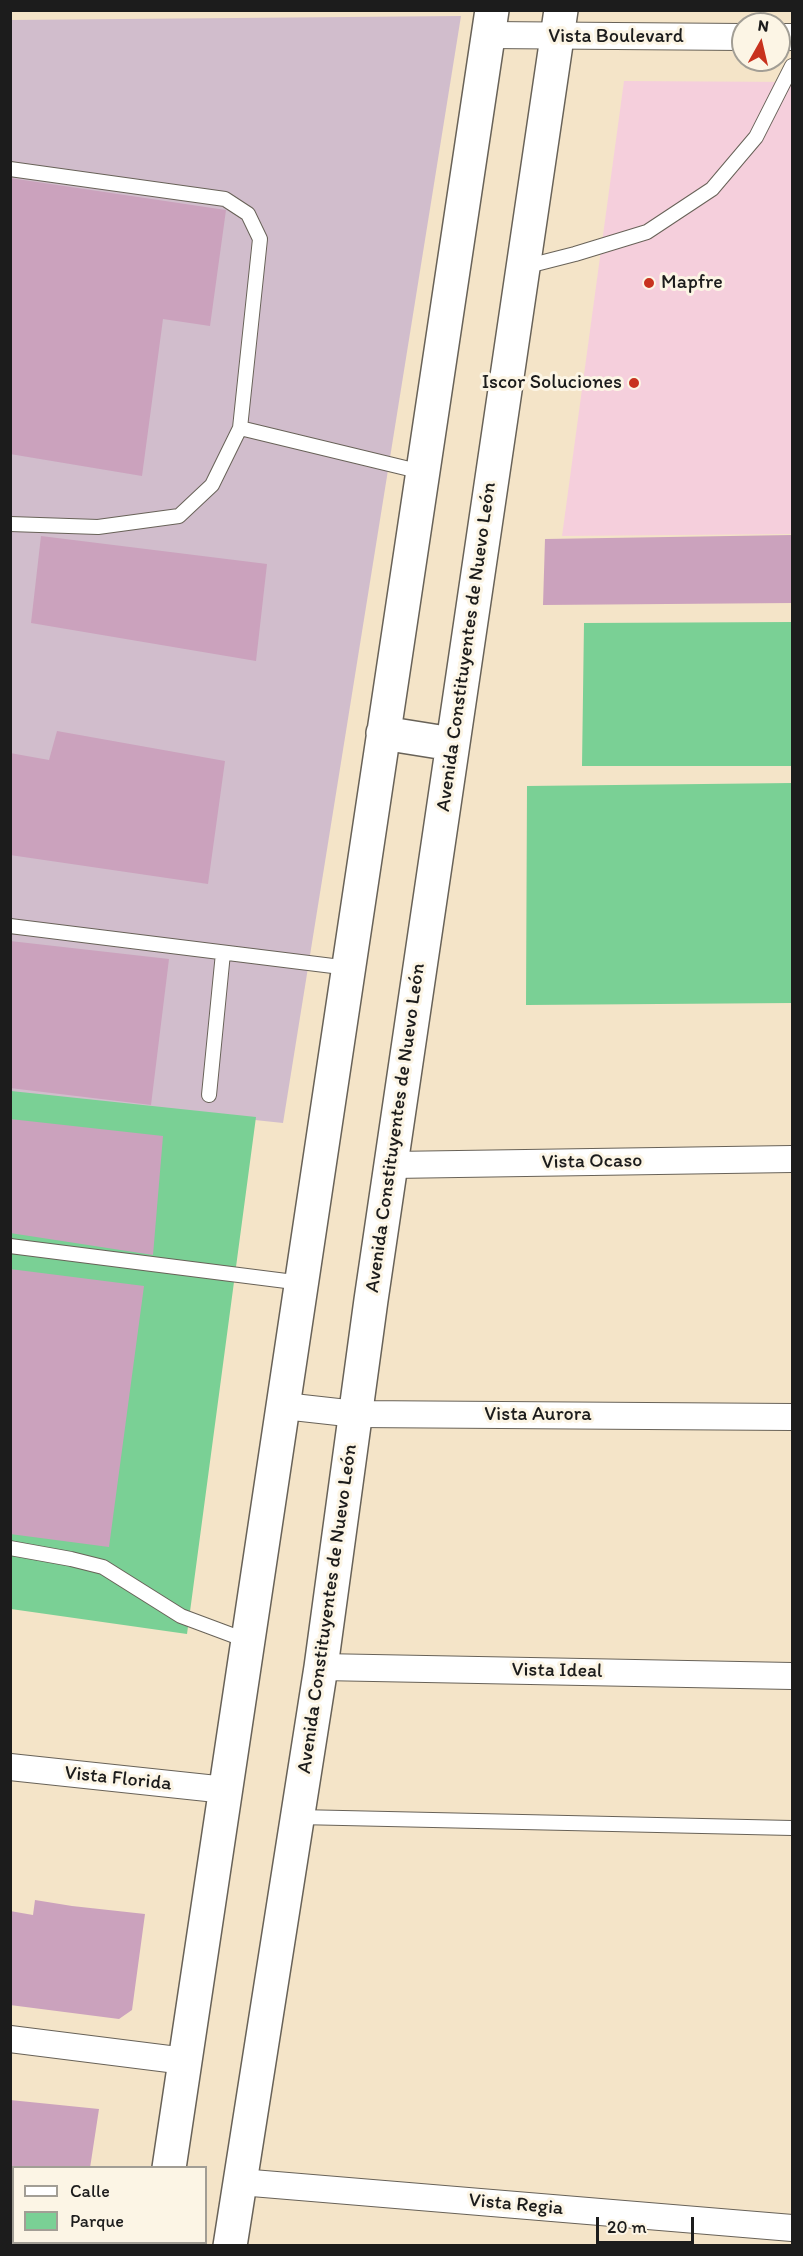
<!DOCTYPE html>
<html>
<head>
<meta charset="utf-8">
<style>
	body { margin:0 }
	#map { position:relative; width:803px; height:2256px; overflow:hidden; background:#f4e4c8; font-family:Itim,sans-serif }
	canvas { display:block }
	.frame { position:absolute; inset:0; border:12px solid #1c1c1c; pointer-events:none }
	.legend { position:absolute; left:12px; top:2166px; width:195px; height:78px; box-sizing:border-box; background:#fcf5e5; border:2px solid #a29e95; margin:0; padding:8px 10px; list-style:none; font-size:18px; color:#1c1c1c }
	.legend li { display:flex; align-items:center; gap:12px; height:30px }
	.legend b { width:30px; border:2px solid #a29e95 }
	.north { position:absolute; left:731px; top:12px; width:60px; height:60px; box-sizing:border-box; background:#fcf5e5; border:2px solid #a29e95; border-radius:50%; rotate:8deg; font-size:16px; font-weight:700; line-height:24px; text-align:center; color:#1c1c1c }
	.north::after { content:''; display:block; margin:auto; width:21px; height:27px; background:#c8321e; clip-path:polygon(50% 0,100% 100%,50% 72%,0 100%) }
	.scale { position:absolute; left:596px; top:2217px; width:98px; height:27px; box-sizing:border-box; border:3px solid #1c1c1c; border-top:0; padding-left:8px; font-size:18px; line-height:21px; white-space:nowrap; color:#1c1c1c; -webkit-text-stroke:4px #fcf5e5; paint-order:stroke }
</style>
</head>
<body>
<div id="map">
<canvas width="803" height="2256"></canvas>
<div class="frame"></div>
<ul class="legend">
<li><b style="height:8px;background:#fff"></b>Calle</li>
<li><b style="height:16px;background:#7ad095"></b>Parque</li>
</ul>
<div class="north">N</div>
<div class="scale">20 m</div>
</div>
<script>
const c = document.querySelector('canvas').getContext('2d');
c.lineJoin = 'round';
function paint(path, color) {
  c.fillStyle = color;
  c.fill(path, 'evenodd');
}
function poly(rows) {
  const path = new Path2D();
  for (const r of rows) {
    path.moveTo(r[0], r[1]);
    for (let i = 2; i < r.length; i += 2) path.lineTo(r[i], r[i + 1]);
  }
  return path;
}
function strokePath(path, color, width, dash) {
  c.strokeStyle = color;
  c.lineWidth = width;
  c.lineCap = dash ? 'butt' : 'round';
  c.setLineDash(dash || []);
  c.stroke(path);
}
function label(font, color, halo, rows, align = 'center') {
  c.font = font + ' Itim,sans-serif';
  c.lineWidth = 6;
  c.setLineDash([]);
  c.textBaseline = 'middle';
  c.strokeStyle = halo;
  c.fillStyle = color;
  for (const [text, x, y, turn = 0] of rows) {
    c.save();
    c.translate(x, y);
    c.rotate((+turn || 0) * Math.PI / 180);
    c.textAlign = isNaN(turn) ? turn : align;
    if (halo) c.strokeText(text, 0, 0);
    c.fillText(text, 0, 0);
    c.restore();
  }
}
const built = poly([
	[624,81,792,82,792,534,562,536]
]);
const industrial = poly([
	[461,16,283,1123,11,1094,10,20]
]);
const green = poly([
	[792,622,792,766,582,766,584,623],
	[792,783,792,1003,526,1005,527,786],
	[11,1091,256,1117,187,1634,11,1609]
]);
const building = poly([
	[10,178,226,210,210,326,163,319,142,476,10,454],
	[792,535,792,603,543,605,545,539],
	[41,536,267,564,256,661,31,623],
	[57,731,225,761,208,884,10,855,10,753,49,760],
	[10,941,169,959,151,1105,10,1088],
	[10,1119,163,1136,153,1255,10,1233],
	[10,1269,144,1286,109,1547,10,1534],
	[35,1900,72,1906,145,1914,132,2010,119,2019,10,2005,10,1911,33,1915],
	[10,2100,99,2109,90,2168,14,2168,14,2242,78,2242,78,2246,10,2246]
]);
const lane = poly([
	[10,169,225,199,248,214,260,239,240,428,212,485,179,516,98,527,10,524],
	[524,267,575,254,647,232,712,189,756,137,792,66],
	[240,428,422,472],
	[10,926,349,968],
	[209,1095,223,953],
	[10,1246,302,1283],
	[10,1548,71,1559,103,1567,181,1616,248,1641],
	[298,1817,792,1828]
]);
const street = poly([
	[488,35,743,37],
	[779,37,792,37],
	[392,1165,792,1159],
	[284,1406,356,1414,792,1417],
	[321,1667,792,1676],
	[10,1767,226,1790],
	[10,2039,185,2061],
	[240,2182,792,2228]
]);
const secondary = poly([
	[383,733,452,744],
	[169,2168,492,10],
	[156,2246,157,2242],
	[230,2246,321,1667,371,1300,561,10]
]);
const markers = [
	[649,283,6,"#c8321e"],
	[634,383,6,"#c8321e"]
];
const streetNames = [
	["Vista Boulevard",616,37],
	["Avenida Constituyentes de Nuevo León",467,647,-82],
	["Avenida Constituyentes de Nuevo León",396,1128,-82],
	["Vista Ocaso",592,1162,-1],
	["Vista Aurora",538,1415],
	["Avenida Constituyentes de Nuevo León",328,1609,-82],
	["Vista Ideal",557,1671,1],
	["Vista Florida",118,1779,6],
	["Vista Regia",516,2205,5]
];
const poiNames = [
	["Mapfre",661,283],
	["Iscor Soluciones",622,383,"right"]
];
paint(built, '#f5cfdc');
paint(industrial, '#d1bdcc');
paint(green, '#7ad095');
paint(building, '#cba2bd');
strokePath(lane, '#686258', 16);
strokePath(street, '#686258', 28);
strokePath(secondary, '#686258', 36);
strokePath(lane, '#fff', 14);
strokePath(street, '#fff', 26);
strokePath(secondary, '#fff', 33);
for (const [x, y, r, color] of markers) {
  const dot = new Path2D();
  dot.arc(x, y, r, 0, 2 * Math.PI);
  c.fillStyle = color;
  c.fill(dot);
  strokePath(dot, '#fcf5e5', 2);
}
label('20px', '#1c1c1c', '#fcf5e5', streetNames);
label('20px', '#1c1c1c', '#fcf5e5', poiNames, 'left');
</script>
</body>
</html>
